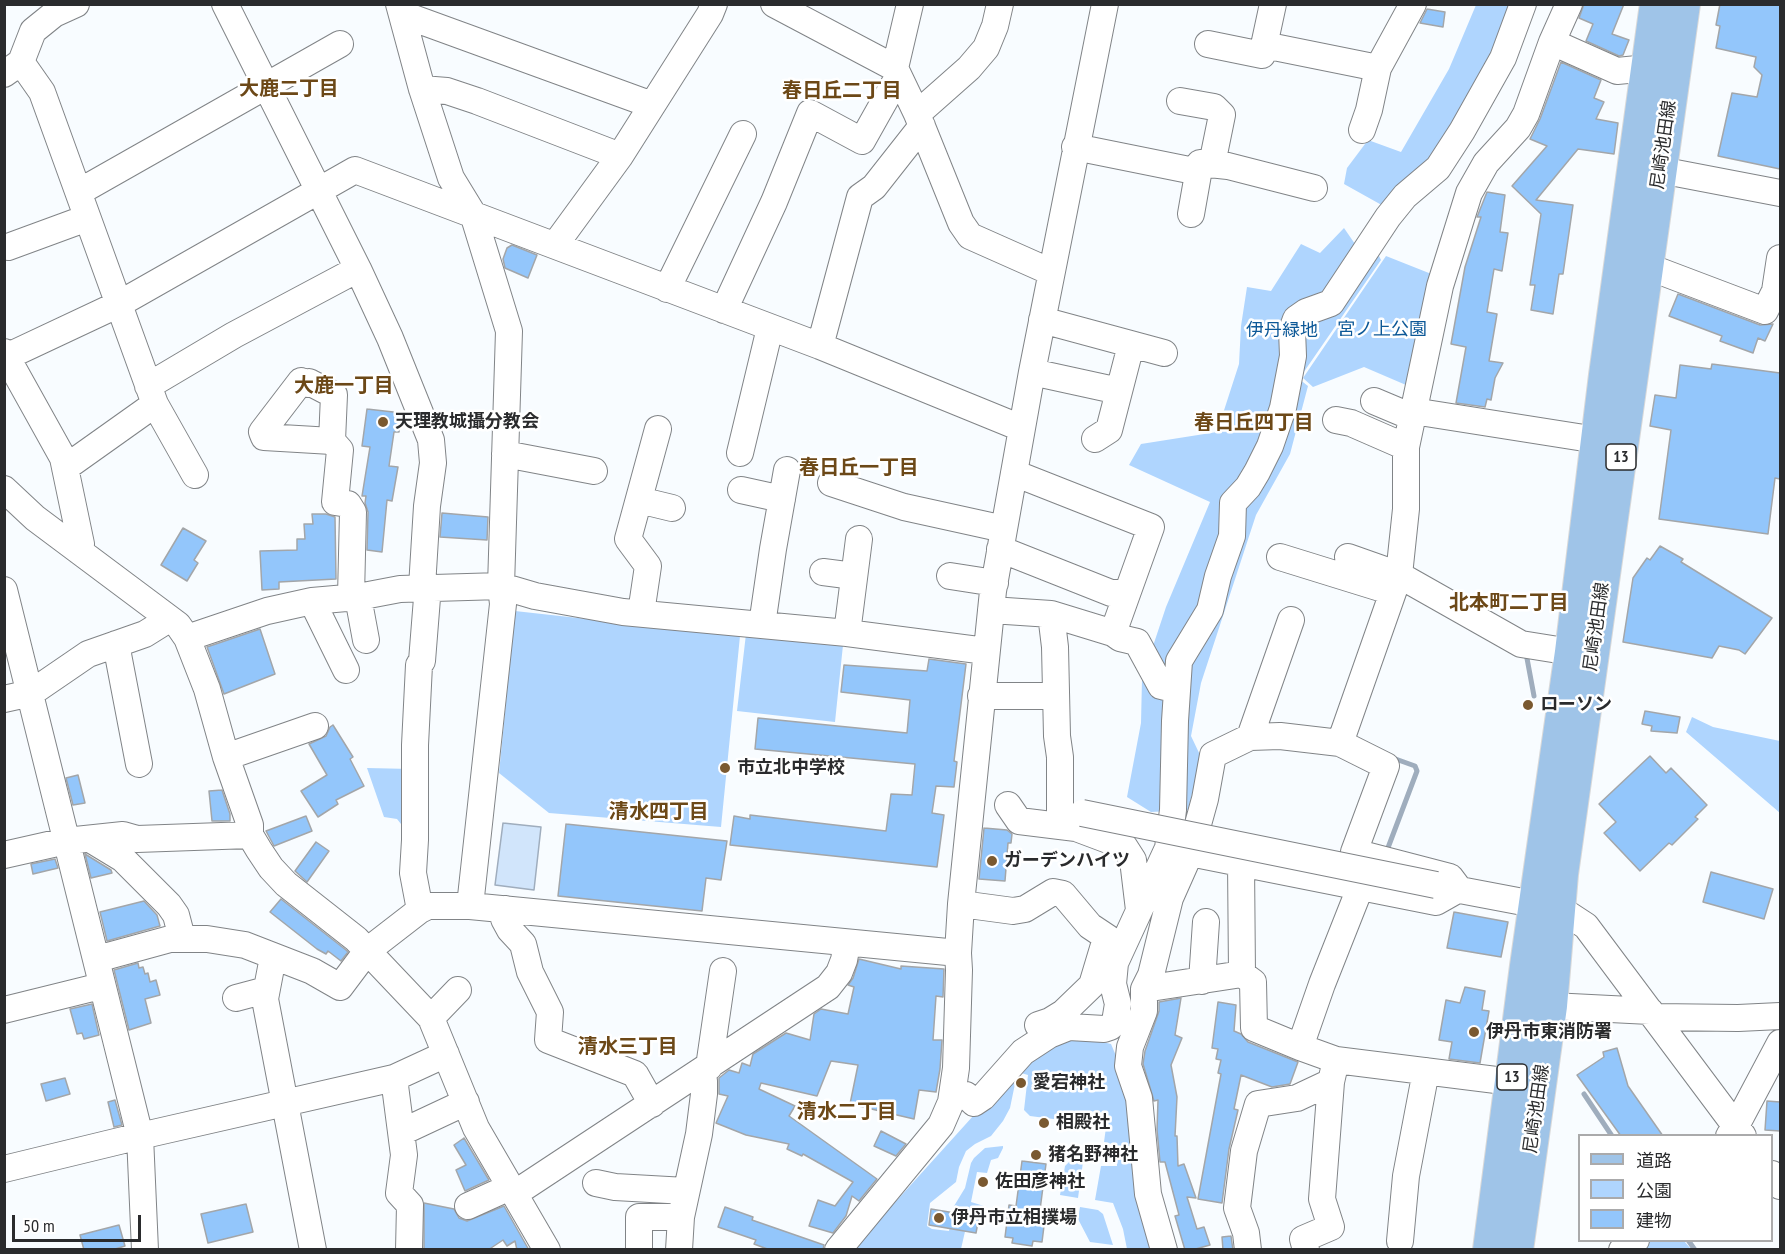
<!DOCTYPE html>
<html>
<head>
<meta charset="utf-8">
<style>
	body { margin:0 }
	#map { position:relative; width:1785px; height:1254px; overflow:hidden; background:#f8fcff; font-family:"PT Sans Narrow","Noto Sans JP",sans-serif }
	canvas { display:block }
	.frame { position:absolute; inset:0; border:6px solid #2a2b2d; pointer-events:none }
	.legend { position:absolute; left:1578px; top:1134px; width:195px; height:108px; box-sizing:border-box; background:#fff; border:2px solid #aaaaab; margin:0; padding:8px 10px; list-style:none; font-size:18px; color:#2a2b2d }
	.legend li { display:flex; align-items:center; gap:12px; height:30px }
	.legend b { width:30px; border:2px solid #aaaaab }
	.scale { position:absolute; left:12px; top:1215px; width:129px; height:27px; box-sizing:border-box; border:3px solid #2a2b2d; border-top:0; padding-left:8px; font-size:18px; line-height:21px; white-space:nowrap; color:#2a2b2d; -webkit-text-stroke:4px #fff; paint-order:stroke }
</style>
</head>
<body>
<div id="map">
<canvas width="1785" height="1254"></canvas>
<div class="frame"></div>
<ul class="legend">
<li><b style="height:8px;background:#9fc4e8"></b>道路</li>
<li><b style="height:16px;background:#afd5fe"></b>公園</li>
<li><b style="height:16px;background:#93c6fb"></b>建物</li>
</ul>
<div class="scale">50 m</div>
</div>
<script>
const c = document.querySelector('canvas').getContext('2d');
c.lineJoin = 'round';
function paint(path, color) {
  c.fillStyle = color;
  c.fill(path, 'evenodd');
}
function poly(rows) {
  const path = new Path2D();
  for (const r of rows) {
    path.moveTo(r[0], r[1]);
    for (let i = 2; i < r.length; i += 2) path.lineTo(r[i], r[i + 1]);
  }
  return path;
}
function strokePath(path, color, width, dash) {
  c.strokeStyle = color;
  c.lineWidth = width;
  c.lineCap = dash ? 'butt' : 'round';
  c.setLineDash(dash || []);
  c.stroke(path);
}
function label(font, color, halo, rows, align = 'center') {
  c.font = font + ' "PT Sans Narrow","Noto Sans JP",sans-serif';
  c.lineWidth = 5;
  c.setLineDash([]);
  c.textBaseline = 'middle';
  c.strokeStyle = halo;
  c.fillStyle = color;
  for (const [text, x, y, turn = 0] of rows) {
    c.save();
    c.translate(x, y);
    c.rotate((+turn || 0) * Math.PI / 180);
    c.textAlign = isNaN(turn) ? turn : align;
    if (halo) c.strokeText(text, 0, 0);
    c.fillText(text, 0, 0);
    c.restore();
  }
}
const green = poly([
	[1476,5,1517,5,1443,147,1387,208,1344,184,1347,168,1368,140,1401,152,1449,69],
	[1344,228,1355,244,1378,254,1381,260,1299,379,1308,386,1290,454,1256,515,1201,683,1191,736,1201,757,1188,810,1151,812,1127,797,1141,723,1142,679,1166,607,1210,502,1129,465,1141,444,1217,432,1239,364,1241,326,1247,287,1271,291,1301,244,1320,253],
	[1386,256,1439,277,1413,388,1364,367,1313,387,1303,378],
	[515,611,740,636,721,827,549,813,499,773],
	[746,634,843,645,835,722,737,711],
	[1692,717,1713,727,1780,741,1780,813,1686,732],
	[367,768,412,769,405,829,397,819,384,817],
	[1071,1034,1111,1044,1122,1070,1161,1249,1127,1249,1123,1229,1113,1203,1095,1200,1101,1166,1117,1166,1116,1153,1112,1144,1104,1142,1108,1113,1088,1111,1087,1116,1061,1120,1030,1116,1024,1110,1028,1075,1021,1073,1017,1074,1010,1108,1003,1121,991,1136,975,1144,966,1151,959,1167,956,1182,930,1203,927,1226,932,1229,949,1231,954,1206,965,1188,971,1163,974,1158,985,1148,1003,1146,1003,1148,998,1158,991,1160,987,1173,977,1172,971,1202,984,1206,983,1215,969,1214,961,1249,852,1250,1030,1053],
	[1071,1160,1083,1162,1078,1198,1060,1195,1065,1166],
	[1080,1207,1098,1210,1103,1214,1113,1245,1090,1242,1078,1219],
	[1648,1240,1684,1241,1691,1249,1636,1250]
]);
const water = poly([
	[503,823,541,827,534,890,495,885,503,823]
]);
const stream = poly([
	[1526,653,1534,696],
	[1386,853,1417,771,1415,766,1390,757],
	[1584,1094,1612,1136],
	[1688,1240,1695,1250]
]);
const building = poly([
	[1584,4,1624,4,1612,34,1629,40,1623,55,1619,56,1586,41,1593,24,1579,18,1584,4],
	[1720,4,1780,4,1780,169,1718,156,1732,93,1757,97,1762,75,1754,67,1756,57,1716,48,1720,26,1716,25,1720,4],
	[1427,9,1445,12,1443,27,1420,23,1427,9],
	[1561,62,1601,80,1594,98,1604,102,1596,119,1618,123,1614,154,1578,149,1536,200,1573,205,1563,274,1559,274,1553,314,1531,310,1535,285,1530,285,1541,214,1512,186,1547,146,1530,139,1540,119,1561,62],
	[1487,192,1505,195,1500,232,1508,233,1502,271,1494,269,1487,312,1497,314,1489,361,1503,363,1495,378,1491,400,1487,399,1485,407,1456,403,1466,347,1451,344,1465,267,1481,217,1477,217,1487,192],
	[512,245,537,255,528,278,505,268,503,259,507,248,512,245],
	[1678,294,1760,325,1773,324,1765,341,1758,338,1753,353,1720,341,1722,336,1669,316,1678,294],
	[1712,364,1780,373,1780,479,1775,478,1768,534,1659,519,1671,430,1650,426,1655,395,1676,398,1680,365,1711,369,1712,364],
	[367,409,402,413,399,432,394,432,389,466,398,467,392,501,387,500,382,552,367,550,368,512,365,503,366,496,362,496,370,447,362,446,367,409],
	[442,513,488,517,487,540,440,537,442,513],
	[312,514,326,514,335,517,336,579,279,582,279,589,262,590,260,551,297,550,297,539,305,539,304,524,313,524,312,514],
	[183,528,206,541,194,560,198,563,187,581,161,565,183,528],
	[1660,546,1683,559,1681,562,1772,618,1745,654,1739,650,1719,646,1712,658,1623,642,1633,578,1647,558,1650,560,1660,546],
	[260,629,275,674,224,694,207,647,260,629],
	[929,659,966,664,954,761,957,762,954,787,936,786,932,813,944,815,937,867,730,845,734,816,750,819,750,815,886,831,891,794,912,795,915,764,755,749,758,718,907,733,910,700,841,692,844,665,927,671,929,659],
	[1645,711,1680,717,1677,733,1651,731,1652,726,1642,724,1645,711],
	[333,725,353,757,350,759,364,786,336,800,338,804,318,817,301,791,327,775,309,744,326,736,330,727,333,725],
	[1650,756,1666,773,1671,768,1707,805,1695,817,1698,819,1672,845,1669,843,1640,871,1604,833,1616,822,1599,804,1650,756],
	[78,775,85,803,73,805,66,778,78,775],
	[222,790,230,814,230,821,212,821,209,791,222,790],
	[306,816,312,831,274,846,266,831,306,816],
	[566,824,727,841,721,880,706,878,702,911,558,896,566,824],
	[984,828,1007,830,1012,834,1011,843,1008,843,1005,881,979,879,984,828],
	[316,842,329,851,307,882,295,871,316,842],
	[85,854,111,870,112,873,91,878,85,854],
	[55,859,58,868,33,874,31,864,55,859],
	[1711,872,1773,889,1764,919,1703,902,1711,872],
	[281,899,346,950,348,952,341,961,328,951,326,954,317,949,270,912,281,899],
	[144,901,157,915,160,926,107,941,100,912,144,901],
	[1454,912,1508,922,1501,957,1447,948,1454,912],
	[859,959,901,969,901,966,944,969,943,997,936,996,933,1040,942,1040,940,1069,936,1092,919,1090,914,1119,850,1104,858,1065,831,1061,817,1096,761,1083,759,1089,795,1106,789,1116,877,1179,859,1201,852,1196,846,1216,833,1233,809,1226,818,1200,835,1206,853,1182,803,1154,802,1156,787,1149,789,1144,746,1135,716,1123,728,1096,719,1094,719,1078,729,1070,739,1073,742,1063,750,1066,753,1054,786,1033,810,1040,814,1014,821,1009,848,1014,854,987,848,985,853,978,859,959],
	[138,963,139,968,143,967,145,974,148,973,150,982,156,980,160,995,145,999,151,1023,129,1030,114,970,138,963],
	[1465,987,1485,991,1482,1010,1489,1011,1480,1063,1449,1059,1452,1042,1439,1040,1446,1000,1460,1003,1465,987],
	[1181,998,1175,1035,1182,1038,1171,1065,1177,1097,1175,1136,1177,1136,1178,1166,1184,1164,1196,1198,1187,1197,1197,1229,1204,1227,1210,1245,1192,1250,1185,1250,1175,1216,1179,1215,1165,1162,1160,1162,1157,1130,1158,1100,1154,1101,1143,1064,1145,1051,1159,1011,1159,1002,1181,998],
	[1218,1002,1236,1005,1234,1031,1241,1034,1248,1042,1298,1062,1290,1084,1272,1087,1241,1075,1234,1109,1238,1110,1229,1149,1222,1203,1198,1199,1221,1074,1218,1073,1221,1060,1216,1059,1218,1049,1212,1048,1218,1002],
	[92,1004,99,1035,84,1039,82,1033,77,1034,70,1009,92,1004],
	[1617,1048,1628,1086,1663,1136,1621,1136,1577,1075,1604,1057,1603,1052,1617,1048],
	[65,1078,70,1094,46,1101,41,1084,65,1078],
	[115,1100,122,1125,114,1127,108,1102,115,1100],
	[1767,1101,1780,1102,1780,1131,1765,1130,1767,1101],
	[881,1131,906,1144,896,1156,874,1146,881,1131],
	[464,1138,489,1180,465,1191,456,1170,466,1165,454,1145,464,1138],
	[1022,1161,1046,1164,1040,1210,1046,1210,1042,1242,1033,1241,1032,1246,1012,1243,1013,1238,1005,1237,1009,1205,1016,1206,1022,1161],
	[424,1203,454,1209,459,1218,467,1221,504,1206,529,1250,517,1250,515,1241,507,1246,503,1240,488,1250,424,1250,424,1203],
	[246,1204,253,1232,208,1243,201,1214,246,1204],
	[725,1207,753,1217,752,1220,824,1245,823,1250,770,1250,754,1244,756,1240,718,1227,725,1207],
	[931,1209,979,1217,976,1233,929,1225,931,1209],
	[119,1225,125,1246,112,1250,84,1250,80,1235,119,1225],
	[1231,1236,1233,1250,1223,1250,1222,1237,1231,1236]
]);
const minor = poly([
	[225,4,358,269,390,338,431,440,433,463,427,506,422,587,427,598,422,661,419,665,415,745,415,840,413,873,420,910],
	[399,4,422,89,451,178,473,214,509,331,501,586,503,604,470,906],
	[774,4,895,68,917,114,961,223,970,236,1051,272],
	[402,14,652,105],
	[1552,42,1617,71,1648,68],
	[1208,44,1262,55,1273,4],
	[1264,45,1378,68],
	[21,62,42,92,155,404,195,475],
	[895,68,910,4],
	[4,74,21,62,33,31,54,14,76,4],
	[422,89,447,91,477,101,620,156],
	[1180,101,1214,107,1222,115,1212,164],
	[917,114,969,68,986,48,995,26,1000,4],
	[1362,130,1369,110,1378,68,1413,4],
	[1075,147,1199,172],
	[1660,170,1780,193],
	[79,192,340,44],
	[1191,214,1200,163,1228,166,1314,188],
	[555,245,620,156,710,14,714,4],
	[8,247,87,218],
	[1647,270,1662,272,1765,311,1775,291,1780,258],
	[667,289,743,134],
	[724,310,774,202,810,113,862,141,894,84,901,81],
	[1042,320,1164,353],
	[820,346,860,197,874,187,922,126],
	[4,352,63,458,81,544,79,551],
	[4,358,119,304,355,170,820,346,1021,428],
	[1032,372,1119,391],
	[148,386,234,335,358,269],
	[1374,401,1412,417],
	[1413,411,1597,440],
	[1336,420,1351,423,1406,447],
	[1095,439,1109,430,1131,345],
	[332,441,334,395,309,382,308,384,301,381,262,432,264,437,332,441,340,450,335,502,348,504,353,512,351,596],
	[740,453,770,328],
	[505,454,594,471],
	[65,468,155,404],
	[831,483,904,507,1004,529],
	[4,489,35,518,178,625,187,638,207,689,226,757,250,825,250,835,259,850,271,868,286,884,356,939,431,1018,476,1128,547,1250],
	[741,490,782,499],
	[639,500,672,508],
	[1000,549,1111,593,1127,593],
	[1280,557,1393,592],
	[1348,557,1399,575,1521,644,1571,652],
	[823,572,854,576],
	[950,576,995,583],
	[4,590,140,1136,145,1250],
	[358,597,366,640],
	[312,601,346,670],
	[991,610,1051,614,1113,633,1151,527,1014,473],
	[641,613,648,566,628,539,658,429],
	[1051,614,1055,647,1057,736,1060,757,1060,811],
	[762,625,773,549,787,470],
	[847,633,859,539],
	[1113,633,1120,638,1137,642,1161,686,1177,690],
	[187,638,267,611,312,601,358,597,400,589,501,586,535,596,623,612,847,633,986,651],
	[116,644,139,764],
	[981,696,1056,696],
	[4,699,31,693,88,654,145,634,169,619],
	[1250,737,1291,620],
	[1340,743,1399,575,1406,509,1406,447,1440,286,1469,193,1486,163,1518,128,1526,114,1552,42,1569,4],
	[226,757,315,726],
	[1008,805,1019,821,1076,828,1124,846,1133,860,1139,910],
	[90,839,123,859,169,905,176,915,182,938],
	[4,855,66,841,123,835,137,839,250,835],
	[1241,862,1242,974],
	[1444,887,1560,909,1586,926,1743,1136],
	[961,904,1013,911,1025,909,1053,892,1063,894,1090,926,1108,938],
	[505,909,504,919,510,930,523,944,530,972,550,1012,548,1040,635,1074,652,1104],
	[273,957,265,999,313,1250],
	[97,959,170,939,207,939,245,945,312,971,340,987,367,951,420,910,428,906,470,906,958,953],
	[1202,981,1206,922],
	[1144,989,1151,975,1170,898,1190,853,1436,902,1459,889,1450,877,1354,852,1386,766,1340,743,1280,736,1250,737,1213,755,1205,799,1190,853],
	[236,998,266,990],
	[1551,1006,1650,1011],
	[4,1010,101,986],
	[1655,1017,1738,1018,1780,1016],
	[431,1018,458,990],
	[1038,1025,1050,1021,1063,1013,1092,985,1104,945],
	[1300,1047,1322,984,1360,888],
	[709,1067,723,971],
	[394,1078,404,1155,399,1193,410,1205,409,1250],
	[966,1095,974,1103,983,1097,1023,1052,1049,1035,1069,1027,1104,1029,1110,1027,1115,1022,1118,1004,1113,984,1115,963,1168,848,1173,810,1175,721,1179,661,1210,610,1218,576,1232,536,1233,503,1248,487,1257,472,1270,446,1283,408,1293,356,1292,330,1296,319,1306,312,1331,303,1388,217,1405,196,1438,168,1462,131,1503,58,1523,4],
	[402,1132,466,1102],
	[1729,1136,1736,1126,1780,1043],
	[4,1169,140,1136,394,1078,446,1054],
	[1772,1174,1780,1186],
	[596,1183,615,1187,686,1191],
	[514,1194,828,987,839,973,844,960,847,944],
	[468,1206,510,1187],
	[1400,1241,1406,1176,1426,1071],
	[639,1250,639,1217,681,1217],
	[679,1250,681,1217,699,1134,704,1094,704,1081,701,1072],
	[838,1250,941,1125,951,1102,956,1068,959,970,958,953,961,904,993,591,1032,372,1105,4],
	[1164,1250,1148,1194,1139,1098,1128,1066,1130,1047,1144,1011,1144,989,1242,974,1253,982,1254,1028,1300,1047,1336,1060,1512,1082],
	[1248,1250,1246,1233,1237,1208,1244,1151,1258,1104,1297,1098,1331,1082,1336,1060],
	[1306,1250,1303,1239,1331,1227,1322,1199,1331,1082],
	[1622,1250,1636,1240]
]);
const major = poly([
	[1489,1250,1526,966,1571,652,1605,375,1656,4],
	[1517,1250,1551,1006,1562,874,1684,4]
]);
const minorBridge = poly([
	[1082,813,1436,885]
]);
const markers = [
	[383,422,6,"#7a5930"],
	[1528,705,6,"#7a5930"],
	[725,768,6,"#7a5930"],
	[992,861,6,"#7a5930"],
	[1474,1032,6,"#7a5930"],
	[1021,1083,6,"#7a5930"],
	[1044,1123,6,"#7a5930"],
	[1036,1155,6,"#7a5930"],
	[983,1182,6,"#7a5930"],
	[939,1218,6,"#7a5930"]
];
const shields = [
	[1621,457,30],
	[1512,1077,30]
];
const shieldNames = [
	["13",1621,457],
	["13",1512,1077]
];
const streetNames = [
	["尼崎池田線",1664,145,-82],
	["尼崎池田線",1597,627,-82],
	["尼崎池田線",1537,1109,-82]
];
const parkNames = [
	["宮ノ上公園",1382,330],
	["伊丹緑地",1282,331]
];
const poiNames = [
	["天理教城攝分教会",395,422],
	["ローソン",1540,705],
	["市立北中学校",737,768],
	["ガーデンハイツ",1004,861],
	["伊丹市東消防署",1486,1032],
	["愛宕神社",1033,1083],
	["相殿社",1056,1123],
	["猪名野神社",1048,1155],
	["佐田彦神社",995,1182],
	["伊丹市立相撲場",951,1218]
];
const neighbourhoodNames = [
	["大鹿二丁目",289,89],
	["春日丘二丁目",842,91],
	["大鹿一丁目",344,386],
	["春日丘四丁目",1254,423],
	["春日丘一丁目",859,468],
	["北本町二丁目",1509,603],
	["清水四丁目",659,812],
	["清水三丁目",628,1047],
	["清水二丁目",847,1112]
];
paint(green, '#afd5fe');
paint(water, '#d1e5fb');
strokePath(water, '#9fadbd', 1.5);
strokePath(stream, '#9fadbd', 5);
paint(building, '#93c6fb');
strokePath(building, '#a3a6a9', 1.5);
strokePath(minor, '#818487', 28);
strokePath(major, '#d9d9d9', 34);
strokePath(minor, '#fff', 26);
strokePath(major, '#9fc4e8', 32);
strokePath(minorBridge, '#818487', 28, []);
strokePath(minorBridge, '#fff', 26);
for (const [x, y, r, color] of markers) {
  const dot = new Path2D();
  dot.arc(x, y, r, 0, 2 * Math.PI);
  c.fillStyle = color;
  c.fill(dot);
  strokePath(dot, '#fff', 2);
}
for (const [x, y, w] of shields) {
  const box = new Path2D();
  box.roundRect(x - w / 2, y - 13, w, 26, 4.5);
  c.fillStyle = '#fff';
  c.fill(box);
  strokePath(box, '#2a2b2d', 1.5);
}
label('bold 16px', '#2a2b2d', null, shieldNames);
label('18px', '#2a2b2d', '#fff', streetNames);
label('18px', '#0c5897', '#fff', parkNames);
label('bold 18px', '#2a2b2d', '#fff', poiNames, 'left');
label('bold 20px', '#6c4817', '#fff', neighbourhoodNames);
</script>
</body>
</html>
